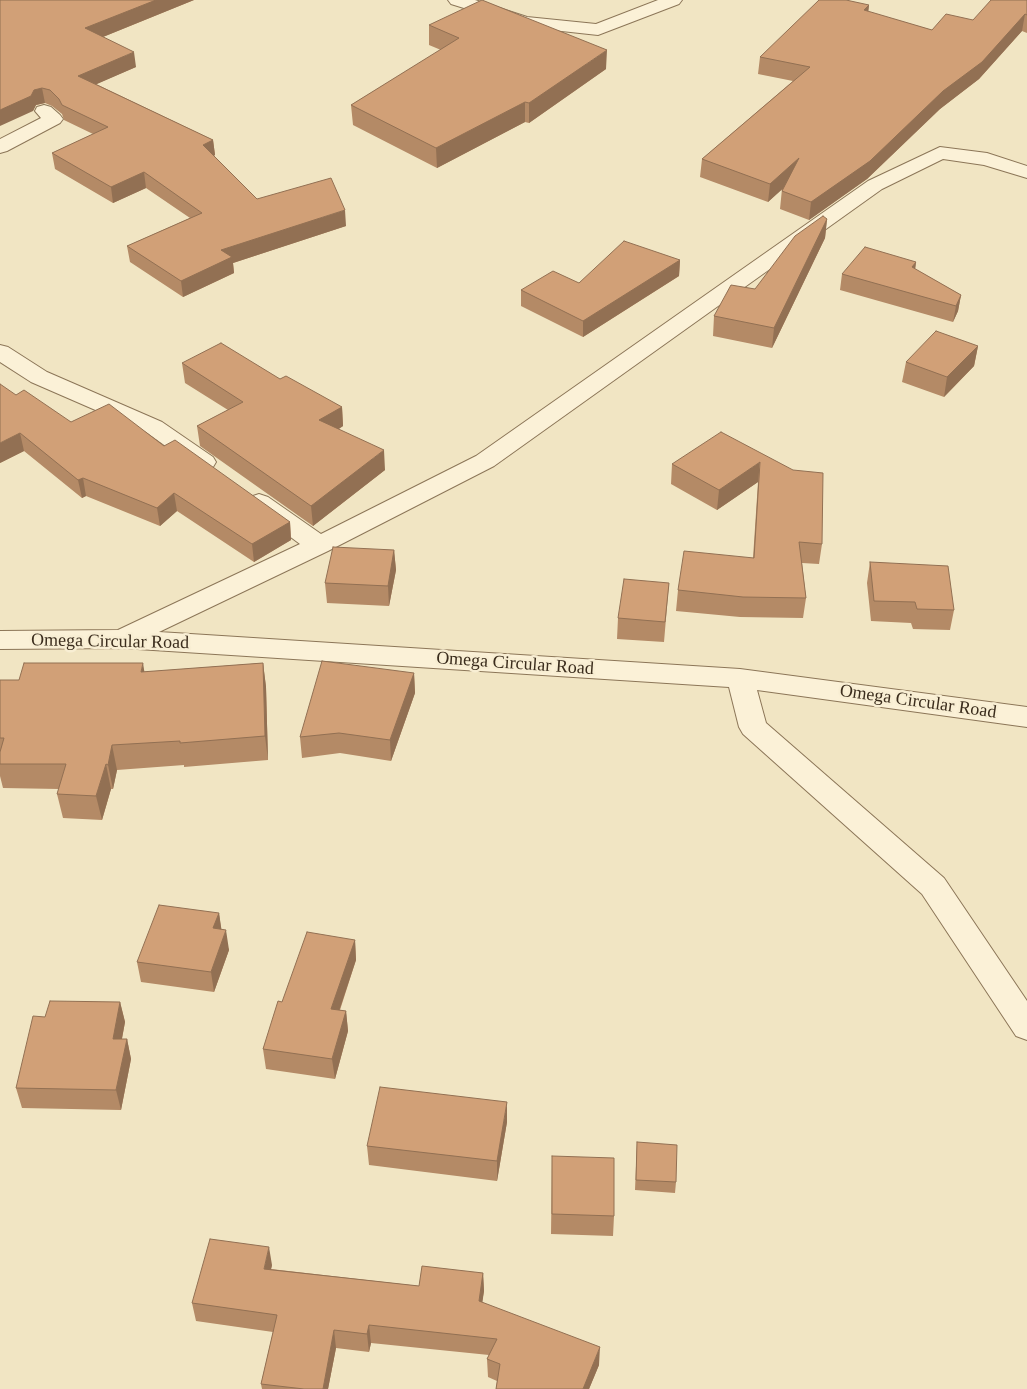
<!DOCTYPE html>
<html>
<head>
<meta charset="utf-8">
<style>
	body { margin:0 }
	canvas { display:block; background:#f1e5c3 }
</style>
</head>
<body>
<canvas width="1027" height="1389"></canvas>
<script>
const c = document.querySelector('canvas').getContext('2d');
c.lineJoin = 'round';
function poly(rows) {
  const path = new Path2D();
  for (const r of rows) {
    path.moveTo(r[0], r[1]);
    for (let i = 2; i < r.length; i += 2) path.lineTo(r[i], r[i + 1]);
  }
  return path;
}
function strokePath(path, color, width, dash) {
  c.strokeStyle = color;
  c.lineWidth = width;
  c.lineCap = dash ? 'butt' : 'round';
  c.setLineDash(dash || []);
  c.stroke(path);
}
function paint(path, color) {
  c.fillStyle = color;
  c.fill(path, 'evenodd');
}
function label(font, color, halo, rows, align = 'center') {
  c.font = font + ' Georgia,serif';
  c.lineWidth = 5;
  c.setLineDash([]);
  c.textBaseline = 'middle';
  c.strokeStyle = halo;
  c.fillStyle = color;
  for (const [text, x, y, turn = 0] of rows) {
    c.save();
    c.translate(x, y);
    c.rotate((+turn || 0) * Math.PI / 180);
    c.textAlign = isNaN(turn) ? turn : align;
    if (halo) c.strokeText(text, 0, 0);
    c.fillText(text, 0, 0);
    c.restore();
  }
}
const minor = poly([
	[448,0,475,0,527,17,596,24,658,0,682,0,679,4,598,35,525,27,451,4,448,0],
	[44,105,51,107,60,115,63,119,60,123,7,151,0,153,0,139,41,118,35,111,37,107,44,105],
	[940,147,987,153,1027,166,1027,178,984,165,943,159,882,189,494,466,328,551,159,632,740,669,1027,707,1027,727,757,690,766,723,944,878,1027,1001,1027,1040,1016,1036,922,894,743,734,739,727,729,687,122,648,0,649,0,631,118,630,300,544,250,507,247,502,250,497,259,494,268,497,321,534,476,456,868,181,940,147],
	[0,345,8,347,47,372,162,422,213,457,216,462,213,467,204,469,195,467,146,432,31,382,0,362,0,345]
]);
const wall = poly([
	[0,0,194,0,103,37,136,67,96,84,213,140,215,155,214,156,257,199,346,226,233,263,234,273,183,297,130,262,127,246,190,218,146,188,113,203,55,169,52,153,93,134,64,120,62,114,52,106,45,103,36,105,33,111],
	[1027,0,1027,33,1022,31,979,79,940,109,867,179,809,220,780,209,782,189,768,202,700,177,702,159,793,81,758,74,760,57,869,5,868,12,932,30,973,20],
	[429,25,606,69,529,123,525,122,437,168,353,125,351,105,441,50,429,45],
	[827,219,825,238,772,348,713,336,714,316,755,289],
	[680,260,679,276,583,337,521,306,521,290,579,283],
	[916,262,915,269,961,295,958,311,953,322,840,290,842,274],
	[978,346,974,366,944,397,902,382,906,362],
	[182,363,280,379,342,407,343,426,339,429,385,470,313,526,200,446,197,426,228,410,185,383],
	[16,395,71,422,164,446,290,522,291,540,254,562,177,511,160,526,86,496,82,498,24,451,0,463],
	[672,464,793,470,822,544,819,564,802,563,806,598,803,618,740,617,676,611,678,590,753,558,758,482,717,510,671,484],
	[394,550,396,570,389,606,327,603,325,583],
	[870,562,954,610,950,630,913,629,911,623,871,621,867,583],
	[669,583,664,642,617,639,618,618],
	[263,663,266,687,268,760,184,767,184,765,117,770,113,789,111,789,102,820,63,818,57,794,59,789,3,788,0,776,0,680,19,680,144,672],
	[414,673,415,693,391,761,340,753,302,758,300,737],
	[219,913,221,929,229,950,214,992,141,982,137,962],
	[355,940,356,960,340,1010,346,1011,348,1031,335,1079,266,1069,263,1049,282,1002],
	[120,1002,125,1022,122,1039,127,1039,131,1059,121,1110,22,1108,16,1088,45,1017],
	[507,1122,497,1181,369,1165,367,1146],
	[637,1142,676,1182,675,1193,635,1190],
	[552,1156,614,1216,613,1236,551,1234],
	[272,1265,271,1269,419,1286,483,1273,484,1291,482,1302,599,1365,589,1389,496,1389,497,1381,488,1377,487,1359,489,1355,371,1343,369,1352,336,1348,328,1389,262,1389,261,1384,273,1332,196,1321,192,1303]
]);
const shadedWall = poly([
	[156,0,194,0,88,43,85,28],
	[869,5,867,22,864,10],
	[1025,14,1022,31,979,79,940,109,867,179,809,220,811,202],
	[607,50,606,69,529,123,529,103],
	[134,52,136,67,81,91,78,76],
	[42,88,45,103,36,105,33,111,0,126,0,110,34,90],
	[525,102,525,122,437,168,436,148],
	[213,140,215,155,205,160,203,145],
	[799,158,797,176,768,202,770,184],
	[144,172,146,188,113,203,111,187],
	[345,210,346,226,233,263,234,273,183,297,181,281,221,250],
	[827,219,825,238,772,348,774,328],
	[680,260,679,276,583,337,583,321],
	[916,262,914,278,912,267],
	[961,295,958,311,953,322,956,306],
	[978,346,974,366,944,397,947,377],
	[342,407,343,426,321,440,319,420],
	[20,433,24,451,0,463,0,443],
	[384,450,385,470,313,526,311,506],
	[760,462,758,482,717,510,719,490],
	[83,478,86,496,82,498,78,480],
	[174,493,177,511,160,526,157,508],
	[290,522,291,540,254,562,252,544],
	[394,550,396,570,389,606,388,586],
	[143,663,147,688,141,672],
	[263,663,266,687,268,760,265,736],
	[414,673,415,693,391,761,390,740],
	[112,745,117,770,113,789,108,765],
	[106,764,111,789,102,820,96,796],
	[219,913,222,933,213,928],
	[226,930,229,950,214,992,211,972],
	[355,940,356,960,333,1029,331,1009],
	[120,1002,125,1022,118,1059,113,1039],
	[346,1011,348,1031,335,1079,332,1059],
	[127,1039,131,1059,121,1110,116,1090],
	[507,1102,507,1122,497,1181,497,1161],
	[269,1247,272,1265,267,1287,264,1269],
	[483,1273,484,1291,480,1319,479,1301],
	[369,1325,371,1343,369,1352,367,1334],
	[334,1330,336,1348,328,1389,323,1389],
	[600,1347,599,1365,589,1389,583,1389]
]);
const building = poly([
	[0,0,156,0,85,28,134,52,78,76,213,140,203,145,257,199,331,178,345,210,221,250,232,257,181,281,127,246,202,213,144,172,111,187,52,153,108,127,62,105,59,99,50,90,42,88,34,90,31,96,0,110,0,0],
	[482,0,607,50,529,103,525,102,436,148,351,105,459,38,429,25,482,0],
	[819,0,846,0,869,5,864,10,932,30,946,14,973,20,991,0,1027,0,1027,15,1025,14,982,62,943,91,870,161,811,202,782,191,799,158,770,184,702,159,810,67,760,57,819,0],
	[823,216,827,219,774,328,714,316,731,285,755,289,795,236,823,216],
	[624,241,680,260,583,321,521,290,553,271,579,283,624,241],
	[865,247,916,262,912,267,961,295,956,306,842,274,865,247],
	[936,331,978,346,947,377,906,362,936,331],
	[221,343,280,379,286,376,342,407,319,420,384,450,311,506,197,426,243,402,182,363,221,343],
	[0,384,16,395,24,390,71,422,109,404,164,446,175,440,290,522,252,544,174,493,157,508,83,478,78,480,20,433,0,443,0,384],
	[721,432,793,470,823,473,822,544,799,542,806,598,743,597,678,590,684,551,754,558,760,462,719,490,672,464,721,432],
	[333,547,394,550,388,586,325,583,333,547],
	[870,562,948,566,954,610,917,609,915,602,874,601,870,562],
	[624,579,669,583,665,622,618,618,624,579],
	[322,661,414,673,390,740,339,733,300,737,322,661],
	[24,663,143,663,141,672,263,663,265,736,180,743,180,741,112,745,108,765,106,764,96,796,57,794,66,764,0,764,0,752,4,738,0,738,0,680,19,680,24,663],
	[159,905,219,913,213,928,226,930,211,972,137,962,159,905],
	[307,932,355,940,331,1009,346,1011,332,1059,263,1049,278,1001,282,1002,307,932],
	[50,1001,120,1002,113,1039,127,1039,116,1090,16,1088,33,1016,45,1017,50,1001],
	[380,1087,507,1102,497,1161,367,1146,380,1087],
	[637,1142,677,1145,676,1182,636,1180,637,1142],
	[552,1156,614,1158,614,1216,552,1214,552,1156],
	[210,1239,269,1247,264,1269,419,1286,422,1266,483,1273,479,1301,600,1347,583,1389,496,1389,500,1364,487,1359,497,1339,369,1325,367,1334,334,1330,323,1389,304,1389,261,1384,277,1315,192,1303,210,1239]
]);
const streetNames = [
	["Omega Circular Road",110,642,1],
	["Omega Circular Road",515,664,4],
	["Omega Circular Road",918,702,8]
];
strokePath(minor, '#8c7658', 2);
paint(minor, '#fbf1d7');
paint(wall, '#b48a66');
paint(shadedWall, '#927053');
paint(building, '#d1a077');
strokePath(building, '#927053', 1);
label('18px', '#3b2d1d', '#f8eed3', streetNames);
</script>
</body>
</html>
